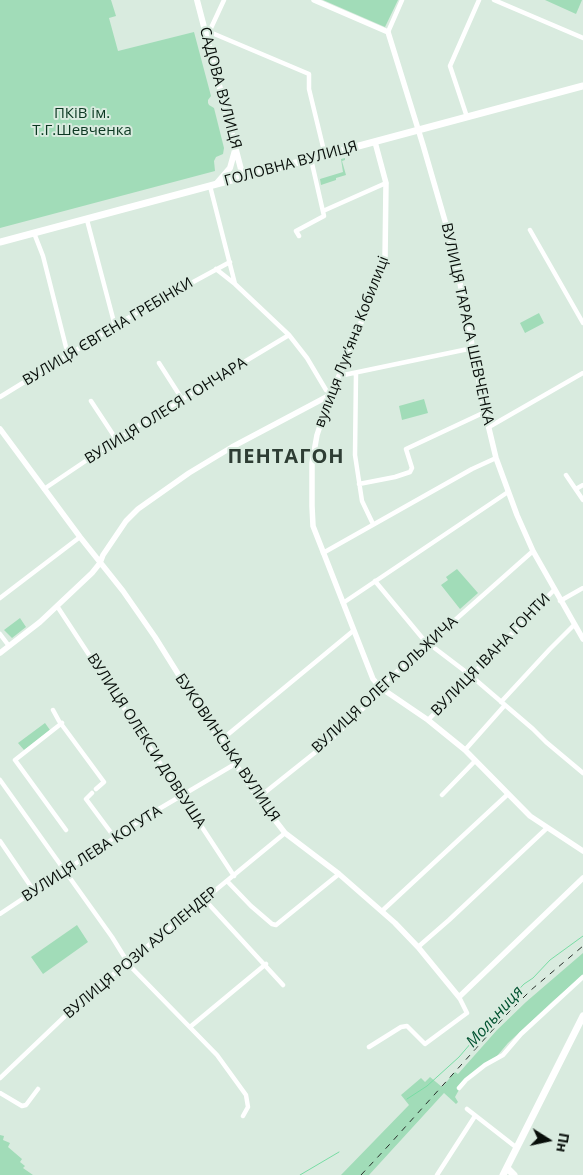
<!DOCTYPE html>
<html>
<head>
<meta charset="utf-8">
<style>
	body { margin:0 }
	#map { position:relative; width:583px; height:1175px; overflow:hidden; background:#d9ebdf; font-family:"Open Sans",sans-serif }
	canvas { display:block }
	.north { position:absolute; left:523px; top:1115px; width:50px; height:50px; -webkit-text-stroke:4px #d9ebdf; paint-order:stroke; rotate:100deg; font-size:14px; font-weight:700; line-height:20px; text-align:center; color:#080e0a }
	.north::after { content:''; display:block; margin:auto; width:18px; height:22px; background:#080e0a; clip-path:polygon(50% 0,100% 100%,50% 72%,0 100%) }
</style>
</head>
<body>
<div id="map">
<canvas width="583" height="1175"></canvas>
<div class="north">Пн</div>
</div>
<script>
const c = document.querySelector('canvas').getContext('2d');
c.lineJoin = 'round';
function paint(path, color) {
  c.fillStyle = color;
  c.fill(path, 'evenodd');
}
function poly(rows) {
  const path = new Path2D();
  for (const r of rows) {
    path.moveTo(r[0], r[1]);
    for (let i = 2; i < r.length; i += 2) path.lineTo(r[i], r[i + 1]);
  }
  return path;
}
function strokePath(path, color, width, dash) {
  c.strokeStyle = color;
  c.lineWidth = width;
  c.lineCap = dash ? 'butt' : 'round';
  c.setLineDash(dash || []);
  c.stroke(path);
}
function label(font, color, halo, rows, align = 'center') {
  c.font = font + ' "Open Sans",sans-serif';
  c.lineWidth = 4;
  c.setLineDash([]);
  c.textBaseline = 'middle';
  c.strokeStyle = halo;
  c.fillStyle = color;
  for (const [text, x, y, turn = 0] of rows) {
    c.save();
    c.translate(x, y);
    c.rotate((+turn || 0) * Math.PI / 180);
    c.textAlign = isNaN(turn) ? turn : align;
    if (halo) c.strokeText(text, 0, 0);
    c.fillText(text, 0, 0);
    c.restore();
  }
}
const green = poly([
	[0,0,111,0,116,16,109,18,118,51,194,32,211,96,208,100,208,103,209,105,214,108,224,148,223,154,216,157,214,161,215,171,0,228],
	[323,0,398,0,385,27],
	[545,0,582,0,576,14],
	[345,158,345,160,342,161,346,175,336,178,336,180,321,185,320,179,343,172,341,159],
	[539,313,544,323,525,333,520,323],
	[424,399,428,413,402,420,399,406],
	[457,569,478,593,460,609,441,585,448,580,446,577],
	[20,618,26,627,12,638,4,630],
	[45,723,50,730,24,750,18,743],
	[77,925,88,942,43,974,31,957],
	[583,953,583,975,553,1001,508,1043,497,1056,460,1088,455,1097,458,1102,456,1104,444,1093,369,1175,341,1175,409,1105,401,1095,421,1078,425,1082,430,1077,442,1087,455,1072,458,1074,497,1030,526,1002],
	[0,1135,4,1136,3,1140,10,1143,8,1147,22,1159,20,1162,25,1166,23,1168,33,1175,0,1175]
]);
const stream = poly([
	[407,1099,427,1086,459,1057,502,1007,524,984,533,978,550,960,583,936],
	[300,1175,339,1152]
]);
const minor = poly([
	[494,0,583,38],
	[388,32,402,0],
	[205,34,212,33,309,74,309,89,325,155],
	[205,34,211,28,224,0],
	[467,117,450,66,479,0],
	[210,186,235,284],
	[323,211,386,183],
	[87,220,115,326],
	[530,230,583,323],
	[34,233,43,256,68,355],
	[299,236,296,231,324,216,311,159],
	[216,269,235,284,289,335,307,358,326,390,332,394],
	[159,363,182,399],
	[356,373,355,455,362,501,373,524],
	[339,376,473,348],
	[0,397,138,312,230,262],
	[91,401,116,439],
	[489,427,583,373],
	[566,475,583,500],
	[359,484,395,477,410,472,412,468,406,449,485,412],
	[44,489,136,427,289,335],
	[576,489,583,485],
	[323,553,472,469,496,458],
	[375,581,424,640,470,675,533,729,546,742,583,773],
	[0,598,80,537],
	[560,601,583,588],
	[343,603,508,492],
	[57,606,234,876],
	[0,634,9,646],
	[501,702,550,649,574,625],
	[53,710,59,721,104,782,96,789],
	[428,720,554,590],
	[62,723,15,760,66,830],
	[220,741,353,631],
	[465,750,505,705],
	[0,780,112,937,130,966,217,1055,246,1095,248,1107,243,1116],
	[92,793,86,799,115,838],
	[442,795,475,761],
	[258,798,332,739,379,693,384,683,533,551],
	[0,841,34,891],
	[227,881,251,906,272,924,276,925,339,874],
	[204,899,283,985],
	[382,911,507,795],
	[0,914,147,816,235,764],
	[418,947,449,920,547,828],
	[190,1027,266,964],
	[369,1047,401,1027,407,1026,425,1044,467,1013,459,997],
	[0,1078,82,1000,285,833],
	[459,1088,466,1080,485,1065,503,1055,521,1034,583,977],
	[0,1093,22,1106,26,1105,38,1089],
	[467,1109,517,1148],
	[437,1175,475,1116]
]);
const tertiary = poly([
	[314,0,388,32,423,145,454,252,485,412,496,458,517,515,533,551,583,639],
	[375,142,386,183,385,259,365,313,327,405,317,435,312,463,312,506,313,526,373,679,381,688,428,720,465,750,530,816,583,851],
	[0,429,80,537,123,591,155,637,220,741,258,798,285,833,339,874,395,923,418,947,459,997,583,878],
	[0,653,40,622,92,573,100,563,103,555,126,521,138,509,189,473,232,447,332,394]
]);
const secondary = poly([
	[197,0,243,177],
	[217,183,230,168,235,150]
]);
const primary = poly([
	[0,242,583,86],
	[507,1168,514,1175],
	[503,1175,583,1016]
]);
const rail = poly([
	[361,1175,389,1145,507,1014,531,990,583,946]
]);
const streetNames = [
	["САДОВА ВУЛИЦЯ",220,88,75],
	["ГОЛОВНА ВУЛИЦЯ",291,164,-15],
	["ВУЛИЦЯ ТАРАСА ШЕВЧЕНКА",467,324,78],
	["ВУЛИЦЯ ЄВГЕНА ГРЕБІНКИ",108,332,-31],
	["вулиця Лукʼяна Кобилиці",352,342,-69],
	["ВУЛИЦЯ ОЛЕСЯ ГОНЧАРА",166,411,-32],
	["ВУЛИЦЯ ІВАНА ГОНТИ",491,655,-46],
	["ВУЛИЦЯ ОЛЕГА ОЛЬЖИЧА",385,685,-43],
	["ВУЛИЦЯ ОЛЕКСИ ДОВБУША",146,741,57],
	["БУКОВИНСЬКА ВУЛИЦЯ",227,748,56],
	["ВУЛИЦЯ ЛЕВА КОГУТА",92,854,-33],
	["ВУЛИЦЯ РОЗИ АУСЛЕНДЕР",141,953,-40]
];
const parkNames = [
	["ПКіВ ім.",82,114],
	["Т.Г.Шевченка",82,131]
];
const waterNames = [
	["Мольниця",495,1017,-48]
];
const districtNames = [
	["ПЕНТАГОН",286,457]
];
paint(green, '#a1dcb8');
strokePath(stream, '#78dca4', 1);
strokePath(minor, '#fff', 4.5);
strokePath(tertiary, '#fff', 5.5);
strokePath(secondary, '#fff', 6);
strokePath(primary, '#fff', 7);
strokePath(rail, '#262e29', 1, [6, 6]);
label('15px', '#080e0a', '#d9ebdf', streetNames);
label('15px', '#0c3822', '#d9ebdf', parkNames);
label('italic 16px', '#005230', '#d9ebdf', waterNames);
c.letterSpacing = '1px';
label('bold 20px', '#2e3d34', '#d9ebdf', districtNames);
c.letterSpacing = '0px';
</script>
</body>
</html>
